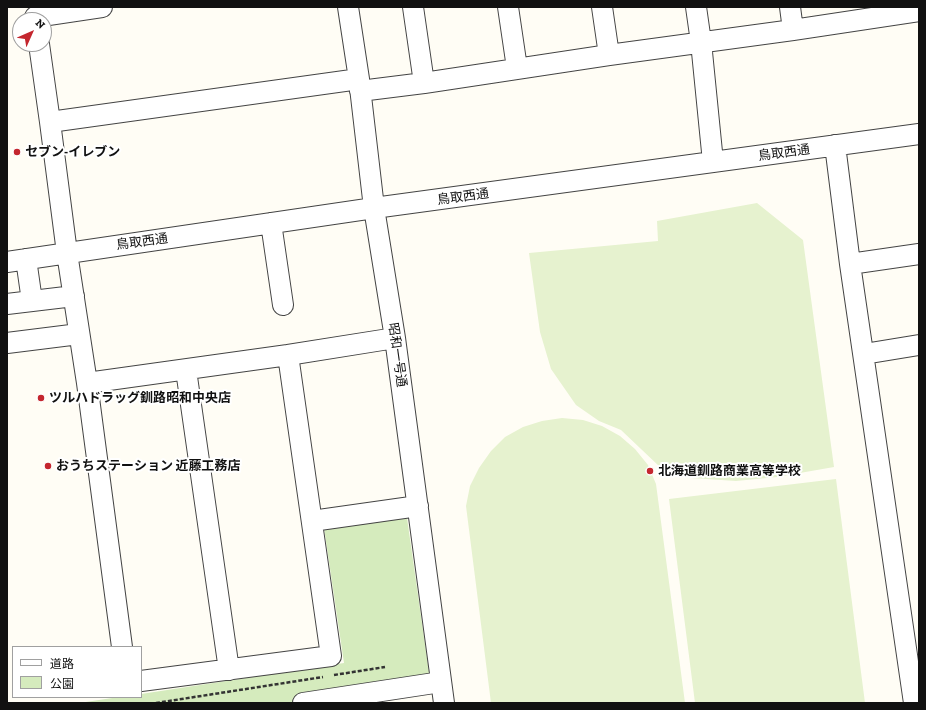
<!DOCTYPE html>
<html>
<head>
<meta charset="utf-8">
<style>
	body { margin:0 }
	#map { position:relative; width:926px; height:710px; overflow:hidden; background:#fffdf5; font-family:"Zilla Slab","Noto Sans JP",serif }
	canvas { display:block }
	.frame { position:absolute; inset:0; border:8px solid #111; pointer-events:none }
	.legend { position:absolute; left:12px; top:646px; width:130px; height:52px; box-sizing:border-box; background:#fff; border:1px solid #a0a0a0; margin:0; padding:5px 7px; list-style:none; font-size:12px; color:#111 }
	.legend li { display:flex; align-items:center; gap:8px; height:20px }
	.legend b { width:20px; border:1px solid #a0a0a0 }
	.north { position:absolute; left:12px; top:12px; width:40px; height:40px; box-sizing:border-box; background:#fff; border:1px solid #a0a0a0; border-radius:50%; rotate:45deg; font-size:11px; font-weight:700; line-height:16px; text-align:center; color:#111 }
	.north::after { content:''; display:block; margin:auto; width:14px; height:18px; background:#c4262e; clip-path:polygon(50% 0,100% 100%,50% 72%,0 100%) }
</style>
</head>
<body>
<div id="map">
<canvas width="926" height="710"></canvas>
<div class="frame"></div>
<ul class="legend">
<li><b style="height:5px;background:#fff"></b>道路</li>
<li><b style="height:11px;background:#d5ebbd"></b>公園</li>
</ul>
<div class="north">N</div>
</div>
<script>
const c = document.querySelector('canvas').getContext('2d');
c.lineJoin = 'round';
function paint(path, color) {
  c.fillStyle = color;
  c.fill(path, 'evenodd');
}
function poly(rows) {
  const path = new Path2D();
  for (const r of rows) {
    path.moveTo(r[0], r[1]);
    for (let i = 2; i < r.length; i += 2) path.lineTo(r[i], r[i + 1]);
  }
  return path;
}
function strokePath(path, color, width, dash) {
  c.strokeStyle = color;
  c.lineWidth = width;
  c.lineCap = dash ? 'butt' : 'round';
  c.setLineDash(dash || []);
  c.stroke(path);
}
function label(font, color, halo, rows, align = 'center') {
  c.font = font + ' "Zilla Slab","Noto Sans JP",serif';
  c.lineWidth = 4;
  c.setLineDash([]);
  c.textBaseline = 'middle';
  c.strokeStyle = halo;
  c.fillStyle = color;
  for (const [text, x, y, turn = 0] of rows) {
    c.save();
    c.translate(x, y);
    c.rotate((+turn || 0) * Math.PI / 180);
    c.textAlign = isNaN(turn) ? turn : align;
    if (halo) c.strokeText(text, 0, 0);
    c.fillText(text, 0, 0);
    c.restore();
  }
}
const green = poly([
	[407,518,432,693,365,703,79,703,119,697,141,697,141,694,344,663,324,528]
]);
const pitch = poly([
	[757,203,803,240,834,467,777,477,736,481,691,478,661,468,621,430,599,421,576,405,551,369,540,332,529,253,658,241,657,221],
	[562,418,583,420,602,426,620,436,635,449,648,465,656,484,685,703,491,703,466,506,470,486,479,468,491,451,505,437,523,427,542,421],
	[836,479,865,703,695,703,669,499]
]);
const path = poly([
	[334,675,385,667],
	[156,703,323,677]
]);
const minor = poly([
	[348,7,359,79,374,208,395,338,444,703],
	[413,7,424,83],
	[508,7,517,68],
	[602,7,609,55],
	[696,7,701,42,713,162],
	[790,7,793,30],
	[35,17,102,7],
	[39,44,50,122,67,253,87,383,122,647],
	[360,91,424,83,609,55,793,30,919,11],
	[50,122,359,79],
	[835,145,850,264,914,703],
	[271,223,283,305],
	[26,259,32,301],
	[7,262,374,208,919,134],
	[850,264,919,254],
	[7,304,74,296],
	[7,343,79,334],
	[864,354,919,345],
	[186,370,229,670],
	[87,383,288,355,395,338],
	[312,521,418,506],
	[141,681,331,656,288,355],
	[303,703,441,682]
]);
const markers = [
	[17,152,4,"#c4262e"],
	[41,398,4,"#c4262e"],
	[48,466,4,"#c4262e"],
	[650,471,4,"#c4262e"]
];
const poiNames = [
	["セブン-イレブン",25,152],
	["ツルハドラッグ釧路昭和中央店",49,398],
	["おうちステーション 近藤工務店",56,466],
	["北海道釧路商業高等学校",658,471]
];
const streetNames = [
	["鳥取西通",784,153,-8],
	["鳥取西通",463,197,-8],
	["鳥取西通",142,242,-8],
	["昭和一号通",397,355,82]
];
paint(green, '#d5ebbd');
paint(pitch, '#e6f2cf');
strokePath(minor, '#444', 22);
strokePath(path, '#333', 2.5, [4, 2]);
strokePath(minor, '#fff', 20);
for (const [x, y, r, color] of markers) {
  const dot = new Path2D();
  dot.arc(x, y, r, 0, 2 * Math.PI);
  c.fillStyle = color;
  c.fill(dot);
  strokePath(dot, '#fff', 1.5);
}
label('bold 13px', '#111', '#fff', poiNames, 'left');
label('13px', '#111', '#fff', streetNames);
</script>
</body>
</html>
